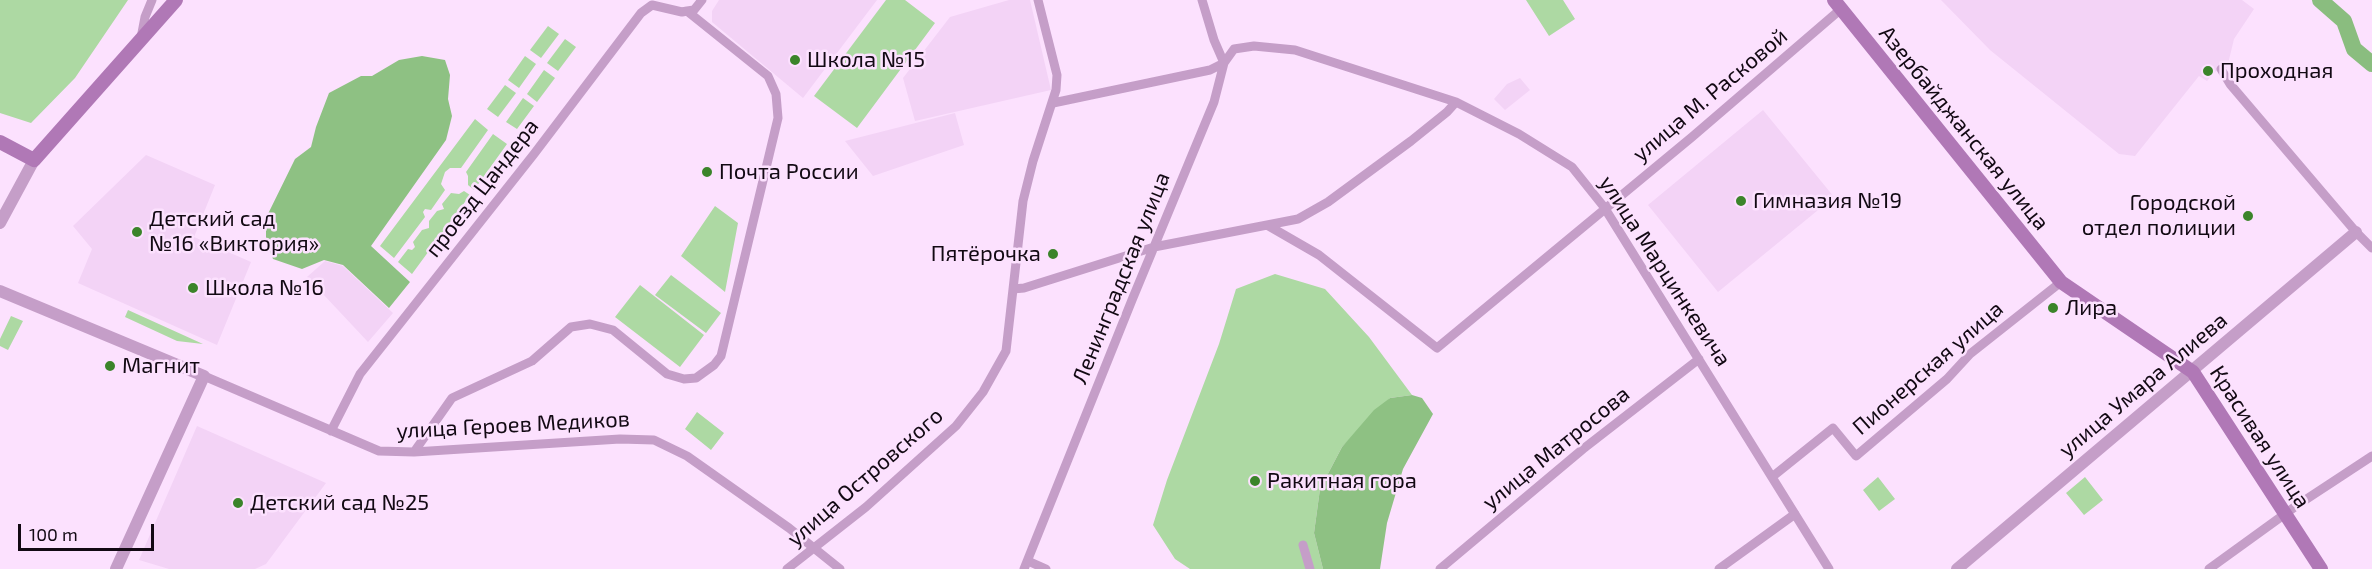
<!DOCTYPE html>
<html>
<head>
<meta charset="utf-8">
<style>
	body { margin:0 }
	#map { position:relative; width:2372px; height:569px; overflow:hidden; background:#fce1fe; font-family:"Exo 2",sans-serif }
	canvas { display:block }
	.scale { position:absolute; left:18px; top:524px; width:136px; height:27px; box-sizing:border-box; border:3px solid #120913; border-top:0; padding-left:8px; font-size:18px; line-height:21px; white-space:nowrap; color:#120913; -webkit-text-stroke:4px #fce1fe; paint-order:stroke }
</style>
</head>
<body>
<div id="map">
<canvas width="2372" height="569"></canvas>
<div class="scale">100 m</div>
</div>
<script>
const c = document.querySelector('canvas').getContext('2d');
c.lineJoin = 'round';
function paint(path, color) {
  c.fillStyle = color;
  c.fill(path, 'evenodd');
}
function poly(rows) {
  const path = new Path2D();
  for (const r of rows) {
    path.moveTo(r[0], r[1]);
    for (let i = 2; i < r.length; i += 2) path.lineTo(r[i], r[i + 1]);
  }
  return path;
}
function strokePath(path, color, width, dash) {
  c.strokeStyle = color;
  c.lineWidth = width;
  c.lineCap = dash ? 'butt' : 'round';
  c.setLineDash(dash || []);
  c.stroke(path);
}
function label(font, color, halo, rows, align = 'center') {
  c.font = font + ' "Exo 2",sans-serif';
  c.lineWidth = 5;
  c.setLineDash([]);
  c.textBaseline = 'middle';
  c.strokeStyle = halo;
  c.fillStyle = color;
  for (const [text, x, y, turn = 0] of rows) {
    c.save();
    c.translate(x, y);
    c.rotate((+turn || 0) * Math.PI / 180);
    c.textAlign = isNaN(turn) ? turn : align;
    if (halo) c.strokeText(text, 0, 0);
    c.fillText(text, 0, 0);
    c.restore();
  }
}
const built = poly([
	[719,0,877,0,803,98,712,22,712,11],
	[1009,0,1030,0,1051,90,915,121,903,78,950,17],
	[1941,0,2242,0,2254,9,2234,39,2227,68,2216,71,2207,81,2199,76,2135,156,2119,154,1990,50],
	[1520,78,1530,90,1505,110,1494,99,1507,84],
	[1763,110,1834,197,1718,292,1648,205],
	[955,113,964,145,873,176,845,141],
	[146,155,215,185,194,237,251,262,217,345,78,283,92,249,73,226],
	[325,261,343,266,393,313,368,342,307,277],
	[197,426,326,483,266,564,255,569,169,569,139,560]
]);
const green = poly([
	[0,0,128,0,75,78,31,123,0,113],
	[886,0,905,0,935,23,857,128,814,96],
	[1526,0,1563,0,1575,19,1549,36],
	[548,26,559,34,541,58,530,50],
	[565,39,576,47,558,71,547,63],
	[525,56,536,64,519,88,508,80],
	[544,70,555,78,537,102,527,94],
	[505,85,516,93,498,117,487,109],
	[523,98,534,106,517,129,506,122],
	[475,119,488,130,461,168,450,168,445,172,441,184,445,190,431,210,425,209,423,212,425,217,394,258,380,246],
	[493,134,507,144,474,190,468,185,468,176,466,172],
	[464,191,470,195,412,274,398,262,408,249,412,250,415,247,413,242,422,230,429,228,429,221,437,211,444,209,442,204,451,193,459,194],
	[715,206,738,223,725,292,681,256],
	[1275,274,1325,289,1369,337,1412,395,1390,398,1342,447,1320,489,1314,533,1323,569,1190,569,1175,559,1153,525,1167,480,1219,344,1236,289],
	[671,275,721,313,706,333,655,295],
	[640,285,704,335,680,367,615,317],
	[128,310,203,344,177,341,125,317],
	[11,316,23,321,8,350,0,346,0,339],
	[697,412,724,433,711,450,685,429],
	[1878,477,1895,499,1879,511,1863,490],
	[2085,477,2103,500,2084,515,2066,493]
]);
const forest = poly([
	[422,56,445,60,450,75,448,99,452,116,446,140,371,246,410,282,389,308,343,265,324,260,302,269,273,259,266,242,266,218,295,159,311,147,316,127,329,93,361,76,372,76,399,60],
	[1412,395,1422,398,1433,414,1403,469,1387,523,1380,569,1323,569,1314,533,1320,489,1342,447,1374,410,1390,398]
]);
const river = poly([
	[2320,0,2344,21,2354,49,2372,64]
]);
const minor = poly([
	[1202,0,1214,40,1224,63],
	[141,38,145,17,152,0],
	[2221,69,2230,84,2356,232,2372,248],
	[1053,103,1210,70,1224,63],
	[1267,225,1319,255,1437,348,1692,137,1841,9],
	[1013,289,1024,288,1154,247,1298,219,1328,202,1411,141,1447,112,1456,102],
	[204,376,379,451,414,452,620,439,654,440,687,456,789,528,840,569],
	[331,431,360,374,534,154,641,13,652,5,682,12,687,11,694,10,702,0],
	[414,452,452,398,532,361,571,327,590,324,613,330,667,374,684,379,696,378,714,365,721,356,778,118,776,94,768,76,687,11],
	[1772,477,1833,428,1856,456,1947,379,1970,354,2061,282],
	[1303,545,1310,569],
	[1028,561,1046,569],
	[787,569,866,507,956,426,983,392,1006,351,1023,201,1033,161,1056,90,1057,75,1038,0],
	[1024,569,1132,300,1214,102,1224,63,1234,49,1254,46,1295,50,1456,102,1519,134,1572,167,1604,207,1829,569],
	[1440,569,1583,449,1699,359],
	[1719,569,1795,514],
	[2209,569,2296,506,2372,456]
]);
const tertiary = poly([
	[0,223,34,160],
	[0,291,204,376,116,569],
	[1957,569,2356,232]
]);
const secondary = poly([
	[1834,0,2061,282,2193,372,2321,569],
	[0,142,34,160,176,0]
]);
const markers = [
	[795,60,6,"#3b842a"],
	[2208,71,6,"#3b842a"],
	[707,172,6,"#3b842a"],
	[1741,201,6,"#3b842a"],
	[2248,216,6,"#3b842a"],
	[137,232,6,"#3b842a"],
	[1053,254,6,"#3b842a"],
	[193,288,6,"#3b842a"],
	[2053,308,6,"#3b842a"],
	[110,366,6,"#3b842a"],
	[1255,481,6,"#3b842a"],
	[238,503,6,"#3b842a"]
];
const poiNames = [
	["Школа №15",807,60],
	["Проходная",2220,71],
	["Почта России",719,172],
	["Гимназия №19",1753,201],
	["Городской",2236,203,"right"],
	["отдел полиции",2236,228,"right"],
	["Детский сад",149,219],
	["№16 «Виктория»",149,244],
	["Пятёрочка",1041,254,"right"],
	["Школа №16",205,288],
	["Лира",2065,308],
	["Магнит",122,366],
	["Ракитная гора",1267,481],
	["Детский сад №25",250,503]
];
const streetNames = [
	["улица М. Расковой",1710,95,-40],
	["Азербайджанская улица",1964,128,51],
	["проезд Цандера",482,188,-52],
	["улица Марцинкевича",1665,271,57],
	["Ленинградская улица",1121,278,-68],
	["Пионерская улица",1928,368,-41],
	["улица Умара Алиева",2143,385,-40],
	["улица Героев Медиков",513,425,-3],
	["Красивая улица",2260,437,57],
	["улица Матросова",1556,448,-39],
	["улица Островского",865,477,-41]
];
paint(built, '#f3d3f6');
paint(green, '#add9a3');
paint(forest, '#8ec183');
strokePath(river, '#8abd7f', 16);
strokePath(minor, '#c59ec8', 9);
strokePath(tertiary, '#c59ec8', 12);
strokePath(secondary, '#b078b6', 14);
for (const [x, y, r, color] of markers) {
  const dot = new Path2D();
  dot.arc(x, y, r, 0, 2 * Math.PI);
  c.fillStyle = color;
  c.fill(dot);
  strokePath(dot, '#fce1fe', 2);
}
label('22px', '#120913', '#fce1fe', poiNames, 'left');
label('22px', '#120913', '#fce1fe', streetNames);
</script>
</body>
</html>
